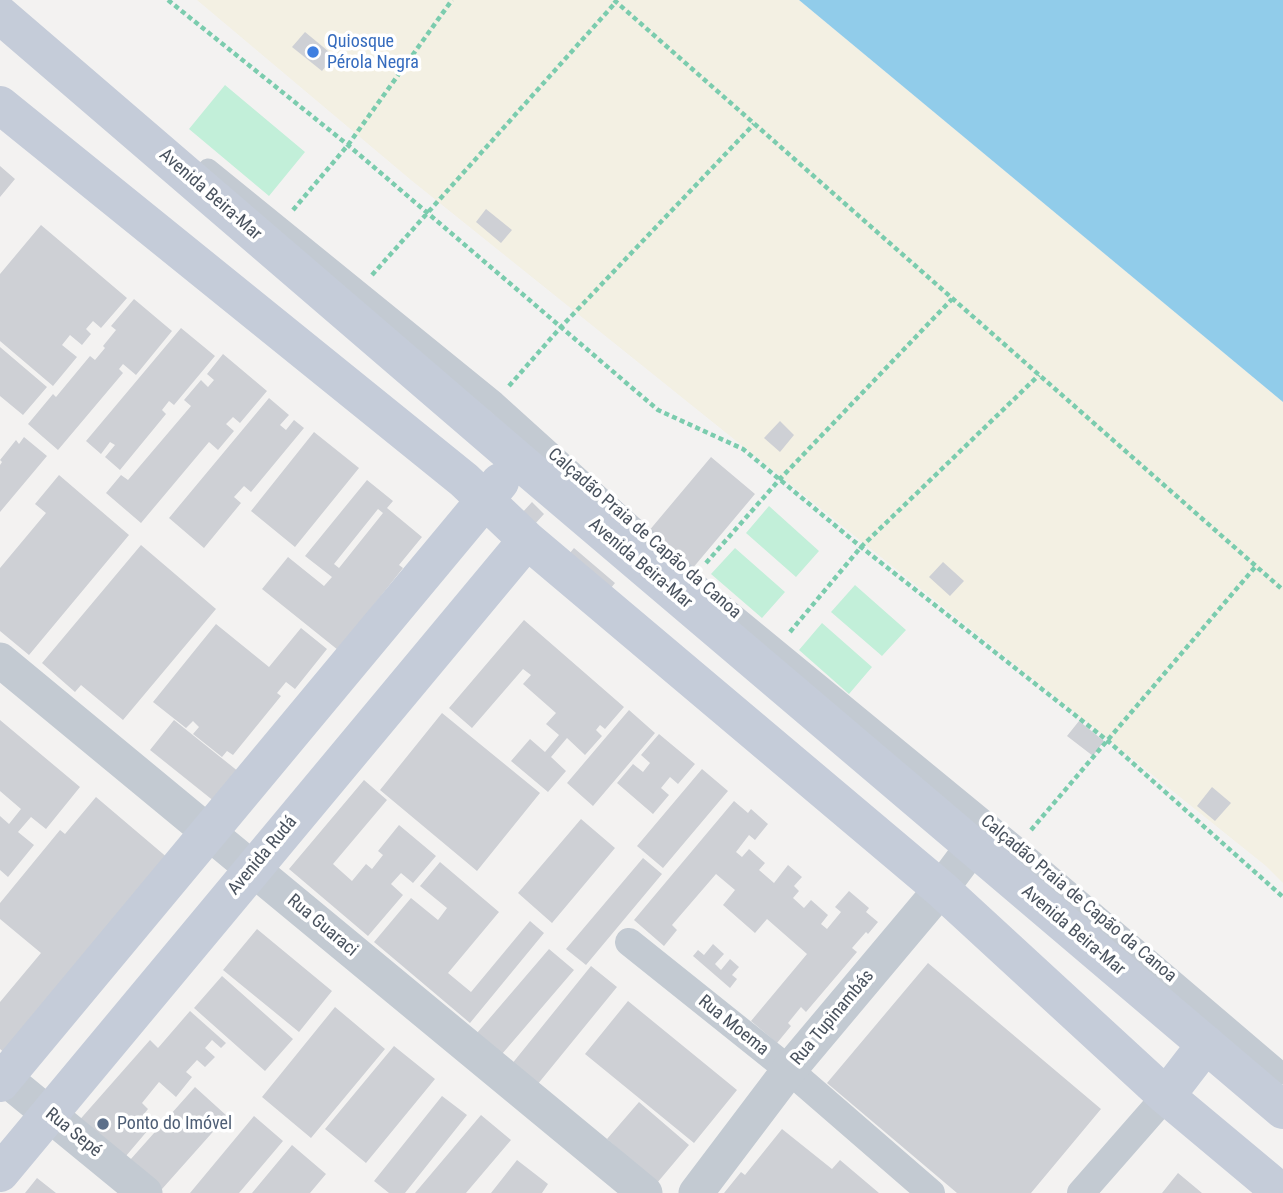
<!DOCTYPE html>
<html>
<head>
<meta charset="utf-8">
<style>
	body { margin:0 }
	canvas { display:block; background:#f3f2f1 }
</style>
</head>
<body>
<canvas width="1283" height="1193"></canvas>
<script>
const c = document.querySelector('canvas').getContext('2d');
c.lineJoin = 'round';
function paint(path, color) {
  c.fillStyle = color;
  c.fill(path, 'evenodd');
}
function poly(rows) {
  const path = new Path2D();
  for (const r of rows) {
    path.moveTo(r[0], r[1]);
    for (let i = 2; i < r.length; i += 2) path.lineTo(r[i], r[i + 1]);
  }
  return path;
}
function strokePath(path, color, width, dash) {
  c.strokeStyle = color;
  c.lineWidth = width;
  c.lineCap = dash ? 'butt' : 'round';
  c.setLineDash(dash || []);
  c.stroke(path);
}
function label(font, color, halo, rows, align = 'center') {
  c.font = font + ' "Roboto Condensed",sans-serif';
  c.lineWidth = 7;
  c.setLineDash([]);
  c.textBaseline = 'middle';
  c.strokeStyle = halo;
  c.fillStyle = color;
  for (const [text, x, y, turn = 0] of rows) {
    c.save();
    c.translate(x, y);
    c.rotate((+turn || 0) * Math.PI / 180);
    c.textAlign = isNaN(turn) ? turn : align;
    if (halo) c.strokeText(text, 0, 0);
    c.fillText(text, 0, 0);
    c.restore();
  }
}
const green = poly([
	[225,85,305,152,269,196,189,129],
	[769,506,819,551,796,577,746,533],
	[735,548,785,592,762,618,711,574],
	[855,585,906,630,882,656,831,612],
	[822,623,872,667,849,694,799,650]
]);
const sand = poly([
	[197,0,799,0,1283,402,1283,883,1266,866,411,180]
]);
const water = poly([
	[799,0,1283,0,1283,402]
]);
const building = poly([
	[305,32,334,56,322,71,292,47],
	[0,166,15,179,0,197],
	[486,209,512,230,501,243,476,222],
	[41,225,127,298,101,328,93,321,86,329,91,334,82,345,70,335,62,345,77,357,53,386,0,341,0,274],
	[134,299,172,331,136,375,123,364,119,369,123,373,58,450,28,424,53,394,56,397,90,356,95,360,105,348,103,346,116,330,111,326],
	[181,328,215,356,174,405,169,401,162,410,166,414,120,470,105,457,115,445,110,442,101,454,86,441],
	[0,347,47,387,23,415,0,396],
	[223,354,267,391,240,423,233,417,226,424,234,431,218,450,209,442,141,523,106,493,121,475,128,480,191,406,184,400,201,380,208,387,214,380,207,374],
	[269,398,289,415,280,425,286,430,294,420,304,428,251,492,244,486,234,497,241,503,204,548,169,518],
	[780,421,794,435,780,452,764,438],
	[314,432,359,468,295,547,251,511],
	[24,437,47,456,0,512,0,465,2,462,0,460,16,440,19,444],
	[711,457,755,494,692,569,648,532],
	[59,475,129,535,29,655,0,631,0,568,46,513,35,504],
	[367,480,393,501,387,508,422,537,399,565,403,568,338,650,262,589,288,557,324,586,332,577,305,556],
	[378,509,383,513,339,568,334,564],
	[532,502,544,514,534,525,521,514],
	[141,545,216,609,123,720,81,685,75,692,42,663],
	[574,548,615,583,600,601,559,566],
	[943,562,964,581,950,596,929,577],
	[524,620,624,707,605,729,600,725,596,730,602,736,585,755,567,738,551,757,566,771,548,792,511,761,530,739,545,752,559,735,546,724,556,713,523,684,531,675,523,669,472,728,449,708],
	[216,624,269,667,301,628,327,649,295,689,286,682,277,693,281,696,233,755,227,751,222,757,193,734,199,727,193,721,186,728,153,702],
	[629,710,655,733,593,806,567,783],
	[442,713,540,793,477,871,380,790],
	[0,720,80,787,46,829,31,817,18,832,34,845,8,877,0,870,0,816,9,824,21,809,0,791],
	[174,720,239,772,215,802,150,750],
	[1079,721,1104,741,1093,756,1067,736],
	[659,734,695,764,678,784,670,777,661,788,669,795,653,814,617,783,633,764,643,772,650,763,641,755],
	[702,769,728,791,663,868,637,846],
	[364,780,387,800,333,864,352,881,366,864,372,869,383,855,378,851,399,825,436,856,413,883,401,873,391,884,403,895,368,936,289,869],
	[1212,787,1231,803,1215,821,1197,806],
	[96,797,169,859,7,1055,0,1049,0,1002,41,953,0,919,0,903,60,830,65,834],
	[734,801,748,813,751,809,768,824,755,840,749,835,736,852,742,857,749,849,765,863,759,870,774,883,788,865,802,877,794,886,799,891,793,898,804,908,811,900,828,915,821,924,827,929,841,912,835,907,849,891,869,908,866,912,878,922,868,934,866,932,852,948,857,952,806,1012,801,1007,788,1023,791,1026,777,1043,751,1021,807,954,767,919,755,933,723,905,735,890,716,874,672,925,677,930,664,946,634,920],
	[581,819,615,848,552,923,518,893],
	[643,858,662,874,586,965,566,949],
	[440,862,499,912,448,973,471,992,530,921,544,933,470,1023,374,942,411,898,438,920,447,908,420,886],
	[257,929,332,991,299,1032,223,970],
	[713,944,724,954,715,964,721,970,730,959,739,967,732,975,737,979,730,988,693,956,698,950,704,955],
	[549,949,574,970,502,1054,477,1033],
	[928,963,1101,1109,1031,1193,957,1193,827,1083],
	[591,966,617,987,537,1085,511,1065],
	[222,976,293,1039,265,1071,194,1008],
	[628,1001,737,1090,694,1143,585,1054],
	[335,1007,385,1049,311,1138,262,1097],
	[190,1011,226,1043,221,1048,212,1040,205,1048,215,1057,205,1067,197,1060,186,1072,192,1077,176,1097,159,1082,142,1103,148,1109,144,1114,154,1123,120,1163,76,1124,150,1040,158,1048],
	[394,1046,435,1079,366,1163,325,1129],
	[195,1087,227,1116,162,1189,130,1160],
	[442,1096,467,1115,405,1193,389,1193,374,1181],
	[639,1102,689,1145,657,1183,607,1139],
	[481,1115,511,1140,466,1193,415,1193],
	[254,1116,283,1141,239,1193,190,1193],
	[782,1129,832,1169,840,1160,879,1193,724,1193,741,1172,745,1175],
	[292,1145,326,1174,310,1193,252,1193],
	[517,1160,548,1184,542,1193,491,1193],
	[1178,1173,1202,1193,1162,1193],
	[37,1178,56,1193,25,1193]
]);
const path = poly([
	[168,0,348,145,658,410,743,449,861,547,1108,741,1283,897],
	[614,0,1283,590],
	[293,210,348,145,452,0],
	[372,275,616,2],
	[509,386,560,328,754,124],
	[706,563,779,480,952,299],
	[790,632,861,547,1039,375],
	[1031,830,1256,566]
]);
const pedestrian = poly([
	[208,169,495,402,692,580,1017,847,1283,1074]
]);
const minor = poly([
	[629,942,789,1070,931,1193],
	[1081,1193,1166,1096]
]);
const tertiary = poly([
	[0,660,645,1193],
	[0,1074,145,1193],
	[696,1193,789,1070,941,889,973,846]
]);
const secondary = poly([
	[0,15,519,461,1283,1110],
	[0,105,464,480,527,540,941,889,1166,1096,1282,1193],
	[0,1083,500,482],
	[1166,1096,1206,1044],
	[0,1173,527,540]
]);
const markers = [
	[313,52,7,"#3f7fe0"],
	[103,1124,7,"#5c6f8a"]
];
const shopNames = [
	["Quiosque",327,42],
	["Pérola Negra",327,63]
];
const streetNames = [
	["Avenida Beira-Mar",210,195,41],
	["Calçadão Praia de Capão da Canoa",644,534,41],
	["Avenida Beira-Mar",640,564,40],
	["Avenida Rudá",263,856,-50],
	["Calçadão Praia de Capão da Canoa",1078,899,40],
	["Rua Guaraci",322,926,40],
	["Avenida Beira-Mar",1073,931,40],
	["Rua Tupinambás",833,1018,-50],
	["Rua Moema",733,1026,39],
	["Rua Sepé",73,1133,39]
];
const serviceNames = [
	["Ponto do Imóvel",117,1124]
];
paint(green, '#c2efd9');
paint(sand, '#f3f0e3');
paint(water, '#91ccea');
paint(building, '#ced0d5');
strokePath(path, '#7bccae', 4.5, [5, 3.5]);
strokePath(pedestrian, '#c3cad2', 21);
strokePath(minor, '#c3cad2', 28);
strokePath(tertiary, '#c3cad2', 35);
strokePath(secondary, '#c5ccd9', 38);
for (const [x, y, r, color] of markers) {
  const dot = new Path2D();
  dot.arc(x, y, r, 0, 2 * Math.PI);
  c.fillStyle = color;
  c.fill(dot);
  strokePath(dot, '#fff', 2.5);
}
label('18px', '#366cbe', '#fff', shopNames, 'left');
label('18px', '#49525e', '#fff', streetNames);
label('18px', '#4e5e75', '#fff', serviceNames, 'left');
</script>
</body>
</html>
